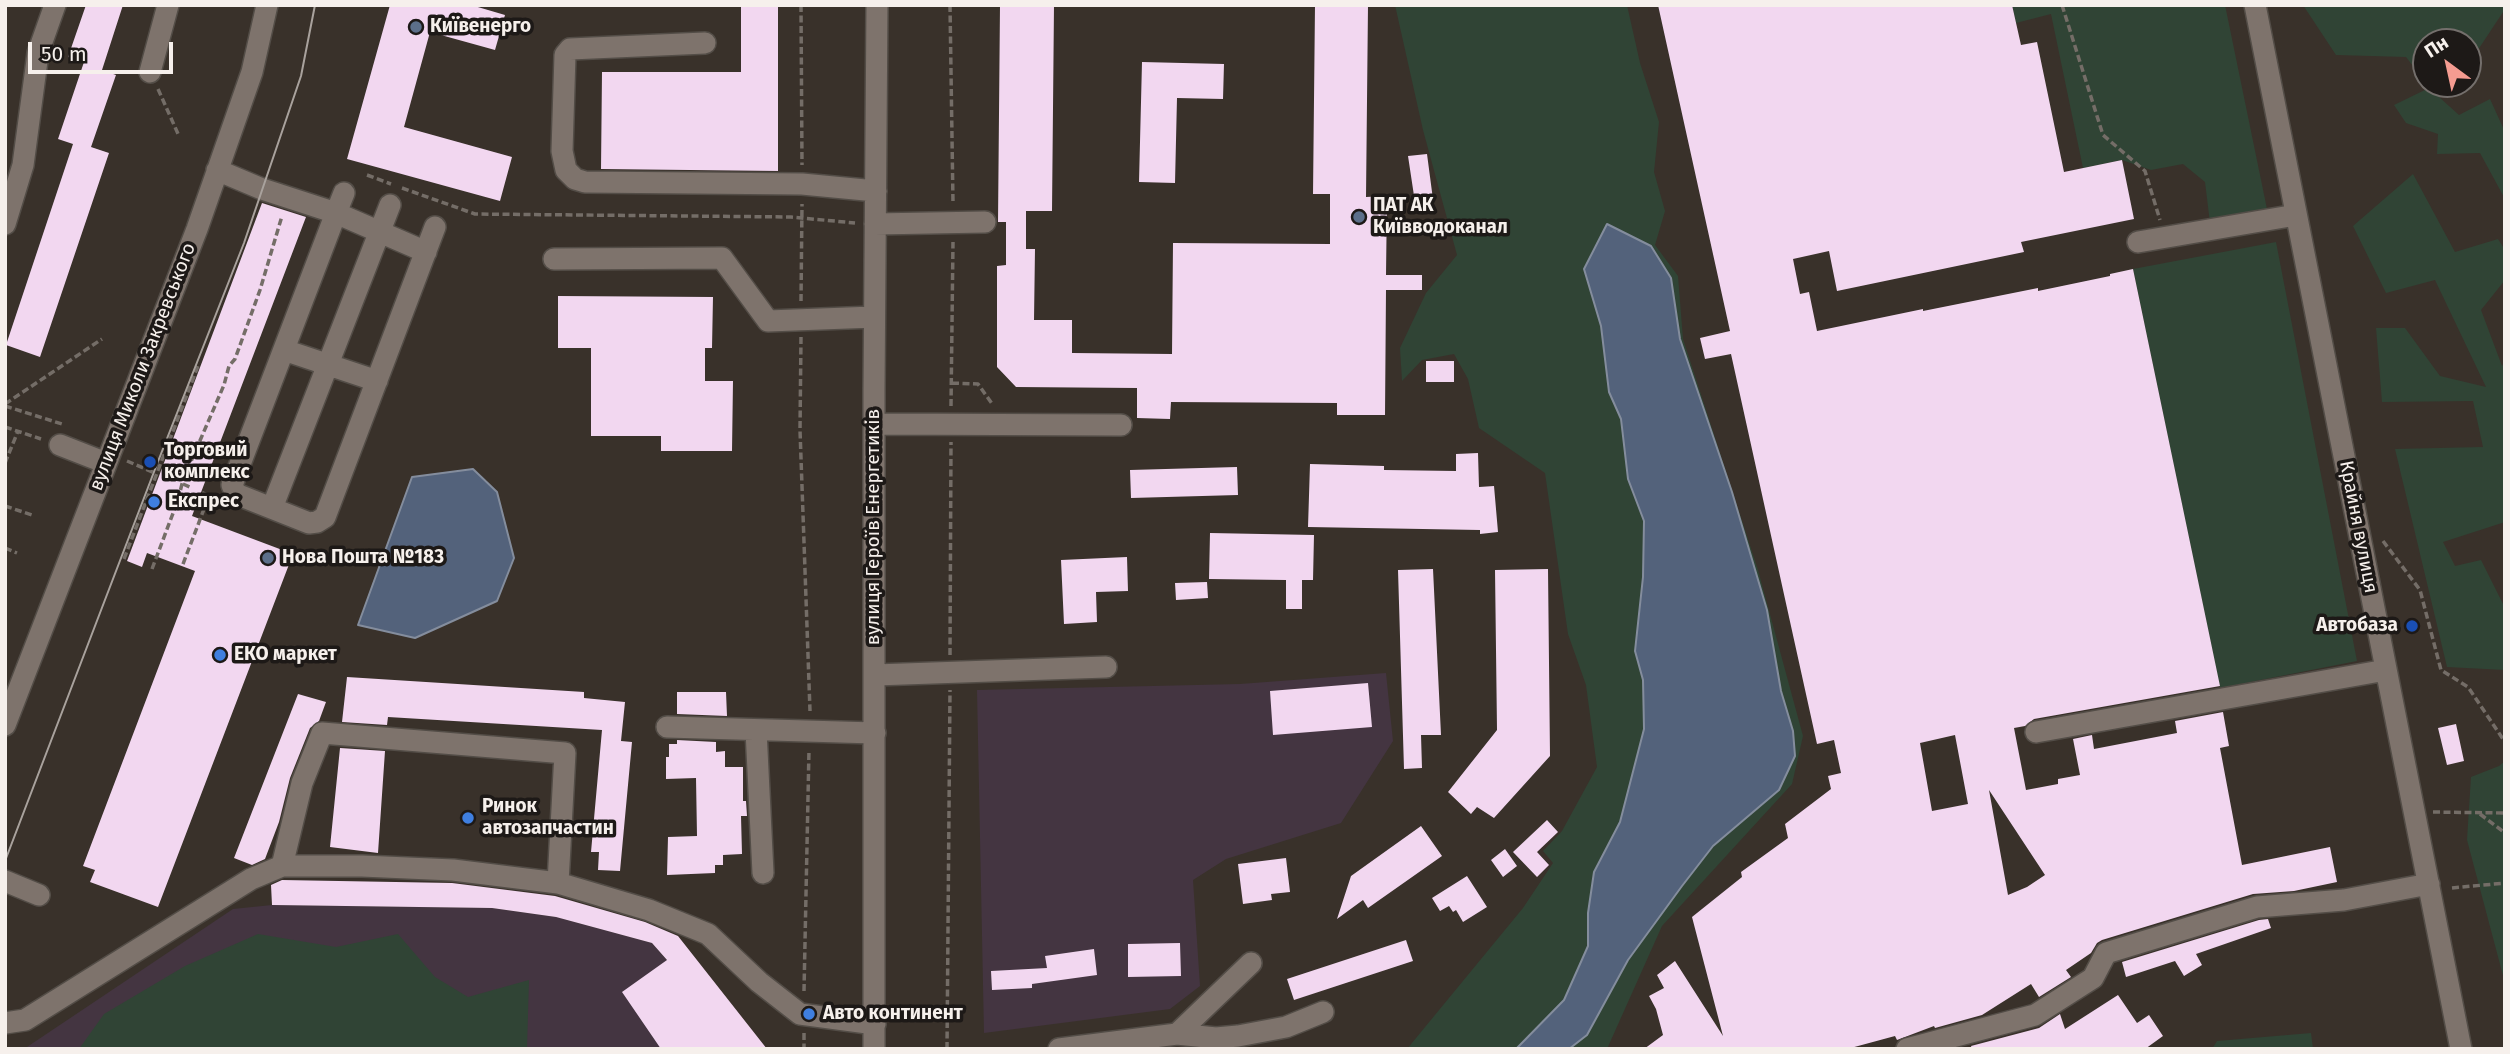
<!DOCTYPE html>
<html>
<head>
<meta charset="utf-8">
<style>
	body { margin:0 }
	#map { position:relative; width:2510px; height:1054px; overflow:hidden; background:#39312a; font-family:"Fira Sans",sans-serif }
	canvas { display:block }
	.frame { position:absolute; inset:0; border:7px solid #f6f0ec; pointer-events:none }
	.north { position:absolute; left:2412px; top:28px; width:70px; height:70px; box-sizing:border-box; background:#1d1917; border:2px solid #746f6c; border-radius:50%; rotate:327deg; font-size:19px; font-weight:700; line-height:28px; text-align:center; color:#f6f0ec }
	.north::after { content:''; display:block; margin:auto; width:24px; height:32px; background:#f59c91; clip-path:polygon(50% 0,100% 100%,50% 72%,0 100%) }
	.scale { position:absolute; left:28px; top:42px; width:145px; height:32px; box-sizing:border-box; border:4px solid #f6f0ec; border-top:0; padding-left:9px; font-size:21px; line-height:24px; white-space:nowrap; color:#f6f0ec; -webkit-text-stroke:5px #1d1917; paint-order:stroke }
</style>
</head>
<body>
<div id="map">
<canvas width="2510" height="1054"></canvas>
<div class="frame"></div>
<div class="north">Пн</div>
<div class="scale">50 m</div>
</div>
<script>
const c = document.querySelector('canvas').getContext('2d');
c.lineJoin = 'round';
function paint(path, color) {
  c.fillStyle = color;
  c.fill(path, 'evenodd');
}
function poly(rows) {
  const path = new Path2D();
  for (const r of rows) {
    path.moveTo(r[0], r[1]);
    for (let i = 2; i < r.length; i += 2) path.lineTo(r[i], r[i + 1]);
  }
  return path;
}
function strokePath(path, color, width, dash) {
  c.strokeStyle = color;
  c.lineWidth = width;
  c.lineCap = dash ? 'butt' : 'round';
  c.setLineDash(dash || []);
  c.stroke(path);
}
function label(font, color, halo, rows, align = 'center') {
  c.font = font + ' "Fira Sans",sans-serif';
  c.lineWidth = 7;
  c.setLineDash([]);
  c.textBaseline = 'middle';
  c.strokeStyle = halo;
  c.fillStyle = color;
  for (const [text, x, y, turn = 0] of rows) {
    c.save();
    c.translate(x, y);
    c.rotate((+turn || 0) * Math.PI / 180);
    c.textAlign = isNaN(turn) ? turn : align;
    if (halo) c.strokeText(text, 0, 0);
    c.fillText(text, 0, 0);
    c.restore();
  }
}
const industrial = poly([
	[1386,673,1393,741,1341,823,1226,859,1193,880,1200,986,1170,1009,984,1033,977,690,1240,684],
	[272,905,492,908,556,917,652,943,744,1049,24,1049,233,909]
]);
const green = poly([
	[1395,5,1627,5,1640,63,1659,122,1654,172,1665,211,1655,245,1678,276,1683,339,1758,570,1803,736,1792,784,1662,926,1607,1049,1407,1049,1523,908,1553,863,1543,851,1562,831,1597,767,1586,685,1568,634,1545,473,1479,428,1468,379,1454,354,1422,360,1402,381,1400,348,1426,293,1457,255,1423,130],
	[2012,5,2225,5,2267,209,2210,223,2205,182,2183,164,2151,170,2122,160,2083,168,2051,14,2016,23],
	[2303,5,2505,5,2505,9,2468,65,2468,42,2426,42,2426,83,2406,57,2336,55],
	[2429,88,2459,115,2490,99,2505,132,2505,199,2480,153,2437,154,2438,134,2406,123,2394,105],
	[2413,174,2455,252,2498,239,2505,250,2505,280,2481,310,2502,366,2505,360,2505,522,2443,542,2455,566,2481,560,2505,608,2505,670,2447,667,2395,449,2483,447,2473,401,2382,402,2376,328,2405,328,2440,376,2486,387,2435,280,2386,293,2353,226],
	[2276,242,2357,661,2220,688,2133,269],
	[2505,761,2505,983,2467,840,2471,777,2499,766],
	[258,934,336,947,398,934,435,977,468,997,529,980,527,1049,79,1049,104,1014,185,966],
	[2311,1033,2313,1049,2212,1049,2217,1041]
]);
const water = poly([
	[1607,224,1651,246,1671,278,1680,339,1732,492,1767,610,1781,691,1793,731,1795,756,1779,790,1713,846,1682,886,1628,960,1587,1035,1569,1049,1516,1049,1564,1000,1588,946,1588,913,1594,872,1620,822,1644,729,1643,680,1635,651,1643,577,1644,521,1628,479,1621,419,1609,392,1601,326,1584,269,1607,224],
	[473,469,497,492,514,558,497,601,415,638,358,625,412,477,473,469]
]);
const building = poly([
	[86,5,123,5,102,70,116,75,91,147,109,153,40,357,6,345,73,144,58,139,84,62,68,57],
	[390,5,471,5,505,15,495,50,430,32,404,127,512,157,500,201,347,159],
	[741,5,778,5,778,171,601,169,602,72,741,72],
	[1000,5,1054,5,1052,211,1026,211,1026,249,1035,249,1034,320,1072,320,1072,353,1172,354,1173,243,1330,244,1330,194,1313,194,1315,5,1368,5,1366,197,1387,196,1386,275,1422,275,1422,290,1386,290,1385,415,1337,415,1337,403,1171,402,1170,419,1137,418,1137,388,1016,387,997,367,997,266,1006,265,1006,222,998,222],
	[1658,5,2012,5,2021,45,2037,42,2064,172,2122,160,2134,219,2021,242,2024,252,1837,291,1829,251,1793,259,1800,294,1809,292,1817,331,1923,309,1923,311,2038,288,2038,291,2110,276,2110,274,2133,269,2220,686,2034,719,2025,726,2014,728,2026,790,2058,784,2058,779,2080,775,2073,739,2092,735,2094,749,2177,733,2175,721,2223,712,2229,746,2220,748,2242,865,2330,847,2337,882,2294,891,2253,894,2102,940,2097,943,2091,953,2066,970,2071,977,2039,997,2031,984,1982,1015,1935,1028,1934,1026,1897,1040,1895,1036,1847,1049,1644,1049,1663,1035,1656,1009,1649,996,1664,988,1657,975,1675,961,1723,1036,1692,917,1742,877,1741,872,1788,838,1785,824,1831,789,1828,776,1841,773,1834,740,1817,744,1731,354,1705,359,1700,338,1730,331],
	[1955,735,1968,804,1932,811,1920,743],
	[1989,790,2045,875,2027,887,2008,895],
	[1142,62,1224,64,1223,99,1177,98,1175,183,1139,182],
	[1427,154,1434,207,1416,209,1408,156],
	[262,203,306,217,192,516,293,554,158,907,90,882,95,870,83,866,195,571,147,553,142,567,127,561],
	[558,296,713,297,712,348,705,348,705,381,733,381,732,451,661,451,661,436,591,436,591,348,558,348],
	[1426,361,1454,361,1454,382,1426,382],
	[1478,453,1479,487,1494,486,1498,532,1480,534,1480,530,1308,527,1310,464,1384,466,1384,470,1456,471,1456,454],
	[1237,467,1238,495,1131,498,1130,470],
	[1210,533,1314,535,1313,580,1302,580,1302,609,1286,609,1286,580,1209,579],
	[1127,557,1128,591,1096,592,1097,622,1064,624,1061,560],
	[1433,569,1441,735,1421,735,1422,768,1404,769,1398,570],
	[1548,569,1550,756,1494,818,1477,807,1471,814,1448,792,1497,730,1495,570],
	[1207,582,1208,598,1176,600,1175,583],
	[347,677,584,692,584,698,625,702,621,741,632,742,620,871,598,870,599,852,591,852,602,730,388,717,387,725,342,722],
	[1368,683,1372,727,1273,735,1270,691],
	[677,692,726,692,727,716,677,714],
	[298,694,326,702,319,721,310,728,290,778,279,822,265,859,252,865,234,858],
	[2456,724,2464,761,2447,765,2438,728],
	[677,740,716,742,716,752,725,751,725,767,743,767,743,801,746,801,747,816,741,816,742,854,723,855,723,865,715,865,715,873,667,875,668,837,697,836,696,778,666,779,666,757,669,757,669,744,677,744],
	[340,748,385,751,378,853,330,847],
	[1547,820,1558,832,1537,852,1549,865,1537,877,1513,852],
	[1421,826,1442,856,1368,908,1363,900,1337,919,1351,876],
	[1505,849,1517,866,1503,877,1491,860],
	[1286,858,1290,892,1271,894,1272,900,1243,904,1238,864],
	[1467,876,1487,907,1463,922,1456,910,1453,912,1449,906,1440,911,1432,898],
	[282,880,452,883,555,896,645,922,678,936,767,1049,661,1049,622,992,667,960,652,943,556,917,492,908,272,905,271,885],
	[2268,919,2271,928,2196,954,2202,965,2184,976,2175,961,2126,977,2122,962,2259,920],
	[1406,940,1413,961,1294,1000,1287,979],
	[1180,943,1181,976,1128,977,1128,944],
	[1094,949,1097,975,1032,984,1032,988,992,990,991,971,1047,968,1045,956],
	[2118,995,2137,1023,2149,1015,2163,1036,2145,1049,1972,1049,1971,1046,2039,1028,2060,1014,2065,1029]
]);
const path = poly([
	[801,5,802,165],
	[950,5,953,203],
	[2062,5,2103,135,2145,171,2160,220],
	[158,89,179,136],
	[367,175,391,184],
	[402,188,475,214,791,217,855,223],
	[801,301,802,204],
	[801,337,800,430,810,711],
	[952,383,978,384,993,405],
	[5,404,102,339],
	[5,406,62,424],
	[951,406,953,242],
	[5,427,41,439],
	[127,461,155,473],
	[5,463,18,431],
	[183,484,192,488],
	[169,496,178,500],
	[5,506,32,515],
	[2383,541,2420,590,2441,670,2468,687,2505,742],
	[5,548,17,553],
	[124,559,198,366],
	[183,564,209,496,201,492],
	[152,569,178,500,183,480,224,385,229,366,235,359,260,290,282,216],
	[950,655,951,442],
	[2433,812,2505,813],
	[2480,814,2505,833],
	[2452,888,2505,883],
	[804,991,809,750],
	[804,1033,804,1049],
	[947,1049,950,690]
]);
const minor = poly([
	[2255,5,2461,1049],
	[705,43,570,49,565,55,562,151,566,170,575,179,585,182,802,184,876,191],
	[150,72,168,5],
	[217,170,262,189,336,213,232,485,236,494,309,523,317,522,325,517,435,227],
	[344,193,336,213,426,252],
	[5,224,23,165,38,53,55,5],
	[875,224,985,222],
	[2138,242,2296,215],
	[554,259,722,258,768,321,874,317],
	[284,350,377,381],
	[874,424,1121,425],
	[60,445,106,463],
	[272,508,390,205],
	[875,675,1106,667],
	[5,725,197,229,252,72,267,5],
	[667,727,875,733],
	[756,730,763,873],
	[2036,732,2386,670],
	[282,866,302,783,322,733,565,753,558,883],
	[5,881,39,895],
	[5,1023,25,1020,251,879,282,866,362,866,453,870,558,883,649,910,708,934,759,982,800,1014,875,1024],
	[1177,1034,1251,963],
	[874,1049,874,390,877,5],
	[1059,1049,1177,1034,1216,1038,1238,1036,1286,1027,1323,1012],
	[1907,1049,2035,1015,2093,978,2106,953,2257,907,2344,900,2429,884]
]);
const tram = poly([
	[5,861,157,464,244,243,301,76,315,5]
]);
const markers = [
	[416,27,7,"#5c6f8a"],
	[1359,217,7,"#5c6f8a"],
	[150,462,7,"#1a4fb4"],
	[154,502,7,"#3f7fe0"],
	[268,558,7,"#5c6f8a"],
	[2412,626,7,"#1a4fb4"],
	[220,655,7,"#3f7fe0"],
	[468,818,7,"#3f7fe0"],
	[809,1014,7,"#3f7fe0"]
];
const poiNames = [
	["Київенерго",430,27],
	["ПАТ АК",1373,206],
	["Київводоканал",1373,228],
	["Торговий",164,451],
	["комплекс",164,473],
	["Експрес",168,502],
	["Нова Пошта №183",282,558],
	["Автобаза",2398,626,"right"],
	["ЕКО маркет",234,655],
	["Ринок",482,807],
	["автозапчастин",482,829],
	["Авто континент",823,1014]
];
const streetNames = [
	["вулиця Миколи Закревського",143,367,-69],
	["вулиця Героїв Енергетиків",874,527,-90],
	["Крайня вулиця",2358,527,79]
];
paint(industrial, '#443541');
paint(green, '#304435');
paint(water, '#53627b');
strokePath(water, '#848d9d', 2);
paint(building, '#f2d7f0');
strokePath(minor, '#534d47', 24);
strokePath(path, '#746d67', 3.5, [7, 3.5]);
strokePath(minor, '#7e736c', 21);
strokePath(tram, '#a9a29d', 2);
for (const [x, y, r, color] of markers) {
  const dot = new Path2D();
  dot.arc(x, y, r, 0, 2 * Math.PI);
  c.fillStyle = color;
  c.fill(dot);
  strokePath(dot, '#1d1917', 2.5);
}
label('bold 19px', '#f6f0ec', '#1d1917', poiNames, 'left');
label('19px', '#f6f0ec', '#1d1917', streetNames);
</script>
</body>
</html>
